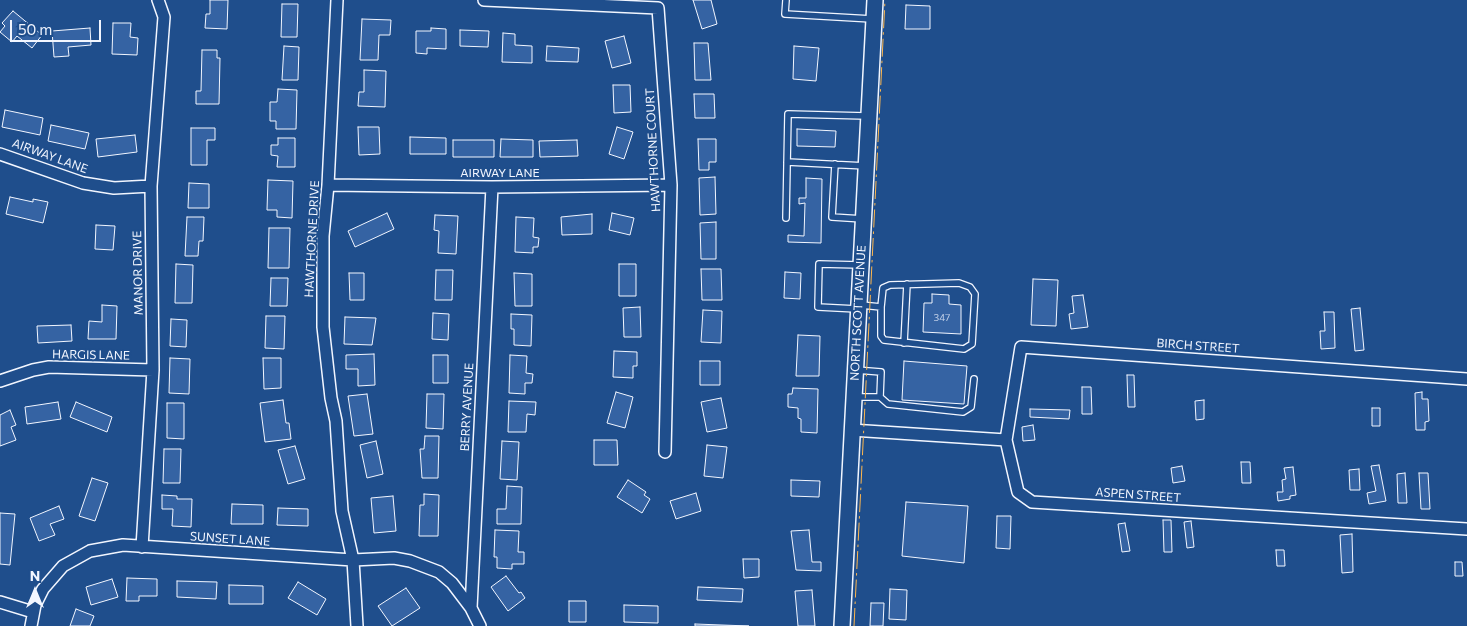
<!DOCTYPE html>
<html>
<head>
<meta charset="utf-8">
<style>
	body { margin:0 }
	#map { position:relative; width:1467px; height:626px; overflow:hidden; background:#1f4e8c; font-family:Commissioner,sans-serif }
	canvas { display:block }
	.north { position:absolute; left:10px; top:566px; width:50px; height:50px; -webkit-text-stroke:4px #1f4e8c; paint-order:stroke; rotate:0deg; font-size:14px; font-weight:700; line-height:20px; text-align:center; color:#f2f6ff }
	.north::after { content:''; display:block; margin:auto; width:18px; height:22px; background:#f2f6ff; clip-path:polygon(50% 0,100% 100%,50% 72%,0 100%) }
	.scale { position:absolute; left:10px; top:20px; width:91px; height:22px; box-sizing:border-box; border:2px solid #f2f6ff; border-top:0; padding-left:6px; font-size:15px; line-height:18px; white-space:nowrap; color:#f2f6ff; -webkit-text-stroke:4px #1f4e8c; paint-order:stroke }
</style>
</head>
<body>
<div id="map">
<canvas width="1467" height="626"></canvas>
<div class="north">N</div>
<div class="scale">50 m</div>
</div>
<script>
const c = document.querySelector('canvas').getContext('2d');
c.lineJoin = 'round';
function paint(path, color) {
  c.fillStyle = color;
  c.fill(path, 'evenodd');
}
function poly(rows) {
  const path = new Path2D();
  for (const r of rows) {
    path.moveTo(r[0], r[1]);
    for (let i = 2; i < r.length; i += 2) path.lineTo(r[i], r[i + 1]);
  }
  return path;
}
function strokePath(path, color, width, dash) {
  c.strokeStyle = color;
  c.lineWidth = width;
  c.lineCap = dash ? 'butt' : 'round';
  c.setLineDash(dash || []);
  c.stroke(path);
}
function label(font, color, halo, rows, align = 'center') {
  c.font = font + ' Commissioner,sans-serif';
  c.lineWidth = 4;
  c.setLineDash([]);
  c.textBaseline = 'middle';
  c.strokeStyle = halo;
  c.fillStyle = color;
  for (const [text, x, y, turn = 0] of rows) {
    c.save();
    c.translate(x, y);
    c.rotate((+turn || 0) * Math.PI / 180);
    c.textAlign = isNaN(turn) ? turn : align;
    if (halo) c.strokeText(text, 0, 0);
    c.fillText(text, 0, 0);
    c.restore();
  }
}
const building = poly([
	[210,0,228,0,227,29,205,28,206,14,210,14,210,0],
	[693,0,711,0,717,24,702,29,693,0],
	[282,4,298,4,297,37,281,37,282,4],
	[906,5,930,6,930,29,905,29,906,5],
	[13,11,42,35,32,48,17,36,12,42,0,32,5,26,2,23,13,11],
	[362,19,391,20,390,35,379,35,378,60,360,60,362,19],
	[113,23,131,23,130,37,138,38,137,55,112,54,113,23],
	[90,28,91,45,68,47,69,56,54,57,52,31,90,28],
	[431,28,446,29,446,49,427,48,427,54,416,53,416,31,431,31,431,28],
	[460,30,489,31,488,47,460,46,460,30],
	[503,33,515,34,515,45,532,46,532,63,502,62,503,33],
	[624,36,631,63,612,68,605,41,624,36],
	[694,43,708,43,711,80,695,80,694,43],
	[284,46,299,47,298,80,282,80,284,46],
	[547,46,579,48,578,62,546,61,547,46],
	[794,46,819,48,816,81,793,79,794,46],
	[202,50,217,50,217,58,220,58,219,104,196,104,196,91,201,91,202,50],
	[364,70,386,71,385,107,358,106,359,92,364,92,364,70],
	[613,85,630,85,631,112,614,113,613,85],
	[278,89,297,90,296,129,276,129,276,121,270,121,270,102,277,102,278,89],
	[694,94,714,94,715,118,695,118,694,94],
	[5,110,43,118,40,135,2,127,5,110],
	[51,125,89,133,85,149,48,141,51,125],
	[358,127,379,127,380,154,359,155,358,127],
	[617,127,633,132,624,159,609,154,617,127],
	[191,128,215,128,215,140,207,140,207,165,191,165,191,128],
	[797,129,836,131,835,147,797,146,797,129],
	[135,135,137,152,98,157,96,139,135,135],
	[410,137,446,138,446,154,410,154,410,137],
	[278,138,295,138,295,167,277,167,278,156,271,155,271,145,278,145,278,138],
	[501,139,533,140,533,157,500,157,501,139],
	[698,139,716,139,716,162,709,162,709,170,699,170,698,139],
	[453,140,494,140,494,157,453,157,453,140],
	[577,140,578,156,540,157,539,141,577,140],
	[715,177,716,214,700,215,699,178,715,177],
	[806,178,822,179,821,243,788,242,788,235,804,236,805,203,799,204,799,198,806,198,806,178],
	[268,180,293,181,292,218,277,217,277,210,267,210,268,180],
	[189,183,209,184,209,208,188,208,189,183],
	[10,197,33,202,33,199,48,202,43,223,6,214,10,197],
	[387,213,394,229,355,247,348,231,387,213],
	[612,213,634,218,630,235,609,230,612,213],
	[592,214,592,234,562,235,561,217,592,214],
	[435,215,458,216,456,254,438,253,439,231,434,230,435,215],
	[187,217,204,217,203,241,199,241,198,256,185,256,187,217],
	[516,217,534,218,533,237,539,238,538,247,533,247,533,253,515,252,516,217],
	[716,222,716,259,701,259,700,223,716,222],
	[96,225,115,226,113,250,95,249,96,225],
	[269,228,290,228,289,268,268,268,269,228],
	[176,264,193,265,192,303,175,303,176,264],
	[619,264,636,264,636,296,619,296,619,264],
	[701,269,721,269,722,300,702,300,701,269],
	[436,270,453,270,452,300,435,300,436,270],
	[785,272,801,273,800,299,784,298,785,272],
	[349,273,364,273,364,300,350,300,349,273],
	[514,273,532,274,532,306,515,306,514,273],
	[271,278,288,278,287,306,270,306,271,278],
	[1033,279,1058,280,1056,326,1031,325,1033,279],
	[932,294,949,295,949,304,961,305,961,334,923,332,924,303,932,303,932,294],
	[1083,295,1088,327,1071,329,1069,314,1074,313,1072,296,1083,295],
	[102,305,117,306,116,339,88,339,89,321,102,322,102,305],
	[640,307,641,337,624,337,623,308,640,307],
	[1360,308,1364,350,1355,351,1351,309,1360,308],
	[703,310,722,311,721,343,701,342,703,310],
	[1324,312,1334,312,1335,348,1321,349,1320,331,1325,331,1324,312],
	[433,313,449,314,448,340,432,339,433,313],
	[511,314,532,315,531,346,514,345,514,329,511,329,511,314],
	[266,316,285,316,284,349,265,348,266,316],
	[345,317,376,318,372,345,344,344,345,317],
	[171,319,187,320,186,347,170,346,171,319],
	[71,325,72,341,38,343,37,326,71,325],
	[798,335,820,336,819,376,796,376,798,335],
	[614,351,637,352,637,366,633,366,633,378,613,377,614,351],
	[374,354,375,385,358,386,358,369,346,369,346,355,374,354],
	[433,355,448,355,448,383,433,383,433,355],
	[510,355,527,356,526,373,533,374,532,383,525,383,525,394,509,393,510,355],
	[170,358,190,359,189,394,169,393,170,358],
	[263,358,281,358,281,388,264,389,263,358],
	[700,361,720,361,720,385,700,385,700,361],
	[904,361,967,366,964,404,902,400,904,361],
	[1127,375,1134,375,1135,407,1128,407,1127,375],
	[1082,387,1091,387,1092,414,1082,414,1082,387],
	[793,388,818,389,817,433,801,432,801,419,798,418,798,408,788,407,788,394,792,394,793,388],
	[616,392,633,397,625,428,607,423,616,392],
	[1422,392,1422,399,1428,399,1429,421,1425,422,1425,430,1416,430,1415,393,1422,392],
	[367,394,373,434,354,436,348,396,367,394],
	[427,394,444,394,443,429,426,428,427,394],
	[721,398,727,428,707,432,701,402,721,398],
	[283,400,286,423,289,423,291,439,265,442,260,403,283,400],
	[1204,400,1204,419,1196,420,1195,401,1204,400],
	[509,401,536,402,535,415,527,414,526,432,508,432,509,401],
	[58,402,61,419,27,424,25,407,58,402],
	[76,402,112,417,107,432,70,417,76,402],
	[167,403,184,403,184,439,167,438,167,403],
	[1372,408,1380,408,1380,426,1372,426,1372,408],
	[1030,409,1070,410,1069,419,1030,417,1030,409],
	[10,410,16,425,11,427,16,440,0,446,0,415,10,410],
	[1033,425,1035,440,1023,441,1022,427,1033,425],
	[425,436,439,436,438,478,422,478,420,449,424,449,425,436],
	[594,440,617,440,618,465,594,465,594,440],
	[376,441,383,474,367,478,360,445,376,441],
	[502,441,519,442,517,480,500,479,502,441],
	[707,445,727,447,723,478,704,476,707,445],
	[295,446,305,479,288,484,278,450,295,446],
	[164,449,181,449,180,483,163,483,164,449],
	[1241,462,1250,462,1251,483,1242,483,1241,462],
	[1379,465,1386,501,1369,504,1367,493,1376,491,1371,466,1379,465],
	[1182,466,1185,481,1173,483,1171,468,1182,466],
	[1293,467,1296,495,1290,496,1290,499,1278,501,1277,492,1283,492,1282,480,1286,479,1284,468,1293,467],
	[1359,469,1360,490,1350,490,1349,470,1359,469],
	[1405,473,1407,503,1398,503,1397,474,1405,473],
	[1419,473,1428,473,1430,509,1421,509,1419,473],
	[92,478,108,483,95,521,79,516,92,478],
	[628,480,646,492,644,495,650,499,642,513,617,497,628,480],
	[791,480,820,481,819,497,791,496,791,480],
	[507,486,522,487,521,524,497,524,497,509,506,509,507,486],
	[696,493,701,511,676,519,670,501,696,493],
	[424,494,439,495,438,536,419,536,420,505,424,505,424,494],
	[162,495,177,496,177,499,192,499,191,527,172,526,173,509,162,509,162,495],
	[393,496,396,531,374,533,371,498,393,496],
	[906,502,968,506,964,563,902,556,906,502],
	[232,504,263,505,263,524,231,524,232,504],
	[59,506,64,519,50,524,55,535,39,541,30,518,59,506],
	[278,508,308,509,308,526,277,525,278,508],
	[0,513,15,514,10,565,0,564,0,513],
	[997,516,1011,516,1010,549,996,548,997,516],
	[1163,520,1171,520,1172,552,1164,552,1163,520],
	[1191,521,1194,547,1187,548,1184,522,1191,521],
	[1125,523,1130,551,1122,552,1118,524,1125,523],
	[495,530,519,531,518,552,524,552,524,564,512,564,512,569,497,568,497,557,494,557,495,530],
	[809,530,812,562,821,562,821,571,796,570,791,531,809,530],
	[1352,534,1353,572,1342,573,1340,535,1352,534],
	[1276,550,1284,550,1285,566,1277,566,1276,550],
	[743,559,759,559,759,577,744,578,743,559],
	[1455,562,1462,562,1463,576,1455,576,1455,562],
	[506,576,519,593,521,592,525,598,508,611,491,587,506,576],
	[127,578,157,579,157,596,139,596,139,601,126,601,127,578],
	[112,579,118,597,91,605,86,587,112,579],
	[177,581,217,582,216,599,177,597,177,581],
	[298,582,326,599,317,615,288,598,298,582],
	[229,585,263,586,263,604,229,604,229,585],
	[698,587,743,589,742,602,697,600,698,587],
	[406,588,420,608,392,626,378,606,406,588],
	[890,589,907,590,906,620,889,619,890,589],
	[812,590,815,626,798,626,795,591,812,590],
	[569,601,586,601,586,622,569,622,569,601],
	[871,603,884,603,883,626,870,626,871,603],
	[624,605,658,606,658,623,624,622,624,605],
	[76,609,94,616,90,626,70,626,76,609],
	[695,624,749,626,695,626,695,624]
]);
const lane = poly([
	[786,0,785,14,872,19],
	[787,162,866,166],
	[835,164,832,217,863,219],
	[786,218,788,114,867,116],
	[861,305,881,307,881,336,884,340,964,349,972,344,975,294,970,287,959,283,890,285,883,288,881,307],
	[857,309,818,307,819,264,861,265],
	[904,343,907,284],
	[856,370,881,372,880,397],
	[856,397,880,397,888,404,963,412,971,407,974,379]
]);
const street = poly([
	[337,0,328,185,323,236,323,327,331,398,336,421,342,511,353,560,357,626],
	[484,0,658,8,671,185,665,452],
	[0,154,83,183,114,188,151,186],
	[328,185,492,187,671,185],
	[0,381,33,370,49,367,153,370],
	[851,430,1006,440,1018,492,1032,502,1467,529],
	[1006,440,1021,347,1467,379],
	[142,547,153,370,151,186,164,17,158,0],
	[0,602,33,612],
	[31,626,35,605,43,589,63,566,90,551,123,545,353,560,394,558,410,561,439,572,452,583,471,608],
	[480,626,471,608,492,187]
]);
const secondary = poly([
	[842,626,875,0]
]);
const power = poly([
	[854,626,885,0]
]);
const numberNames = [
	["347",942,318]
];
const streetNames = [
	["HAWTHORNE COURT",653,150,-93],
	["AIRWAY LANE",50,156,20],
	["AIRWAY LANE",500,173],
	["HAWTHORNE DRIVE",312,239,-87],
	["MANOR DRIVE",138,273,-91],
	["NORTH SCOTT AVENUE",858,313,-87],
	["BIRCH STREET",1198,346,4],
	["HARGIS LANE",91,355,1],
	["BERRY AVENUE",467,407,-87],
	["ASPEN STREET",1138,495,4],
	["SUNSET LANE",230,539,4]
];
paint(building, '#3563a3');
strokePath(building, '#f2f6ff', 1);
strokePath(lane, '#f2f6ff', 8);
strokePath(street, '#f2f6ff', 14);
strokePath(secondary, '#f2f6ff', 18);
strokePath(lane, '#1f4e8c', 5.5);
strokePath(street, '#1f4e8c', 11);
strokePath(secondary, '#1f4e8c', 15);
strokePath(power, '#ffb74d', 1, [18, 4, 2.5, 4]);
label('10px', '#c3d1e8', null, numberNames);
label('12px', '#f2f6ff', '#1f4e8c', streetNames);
</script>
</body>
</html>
